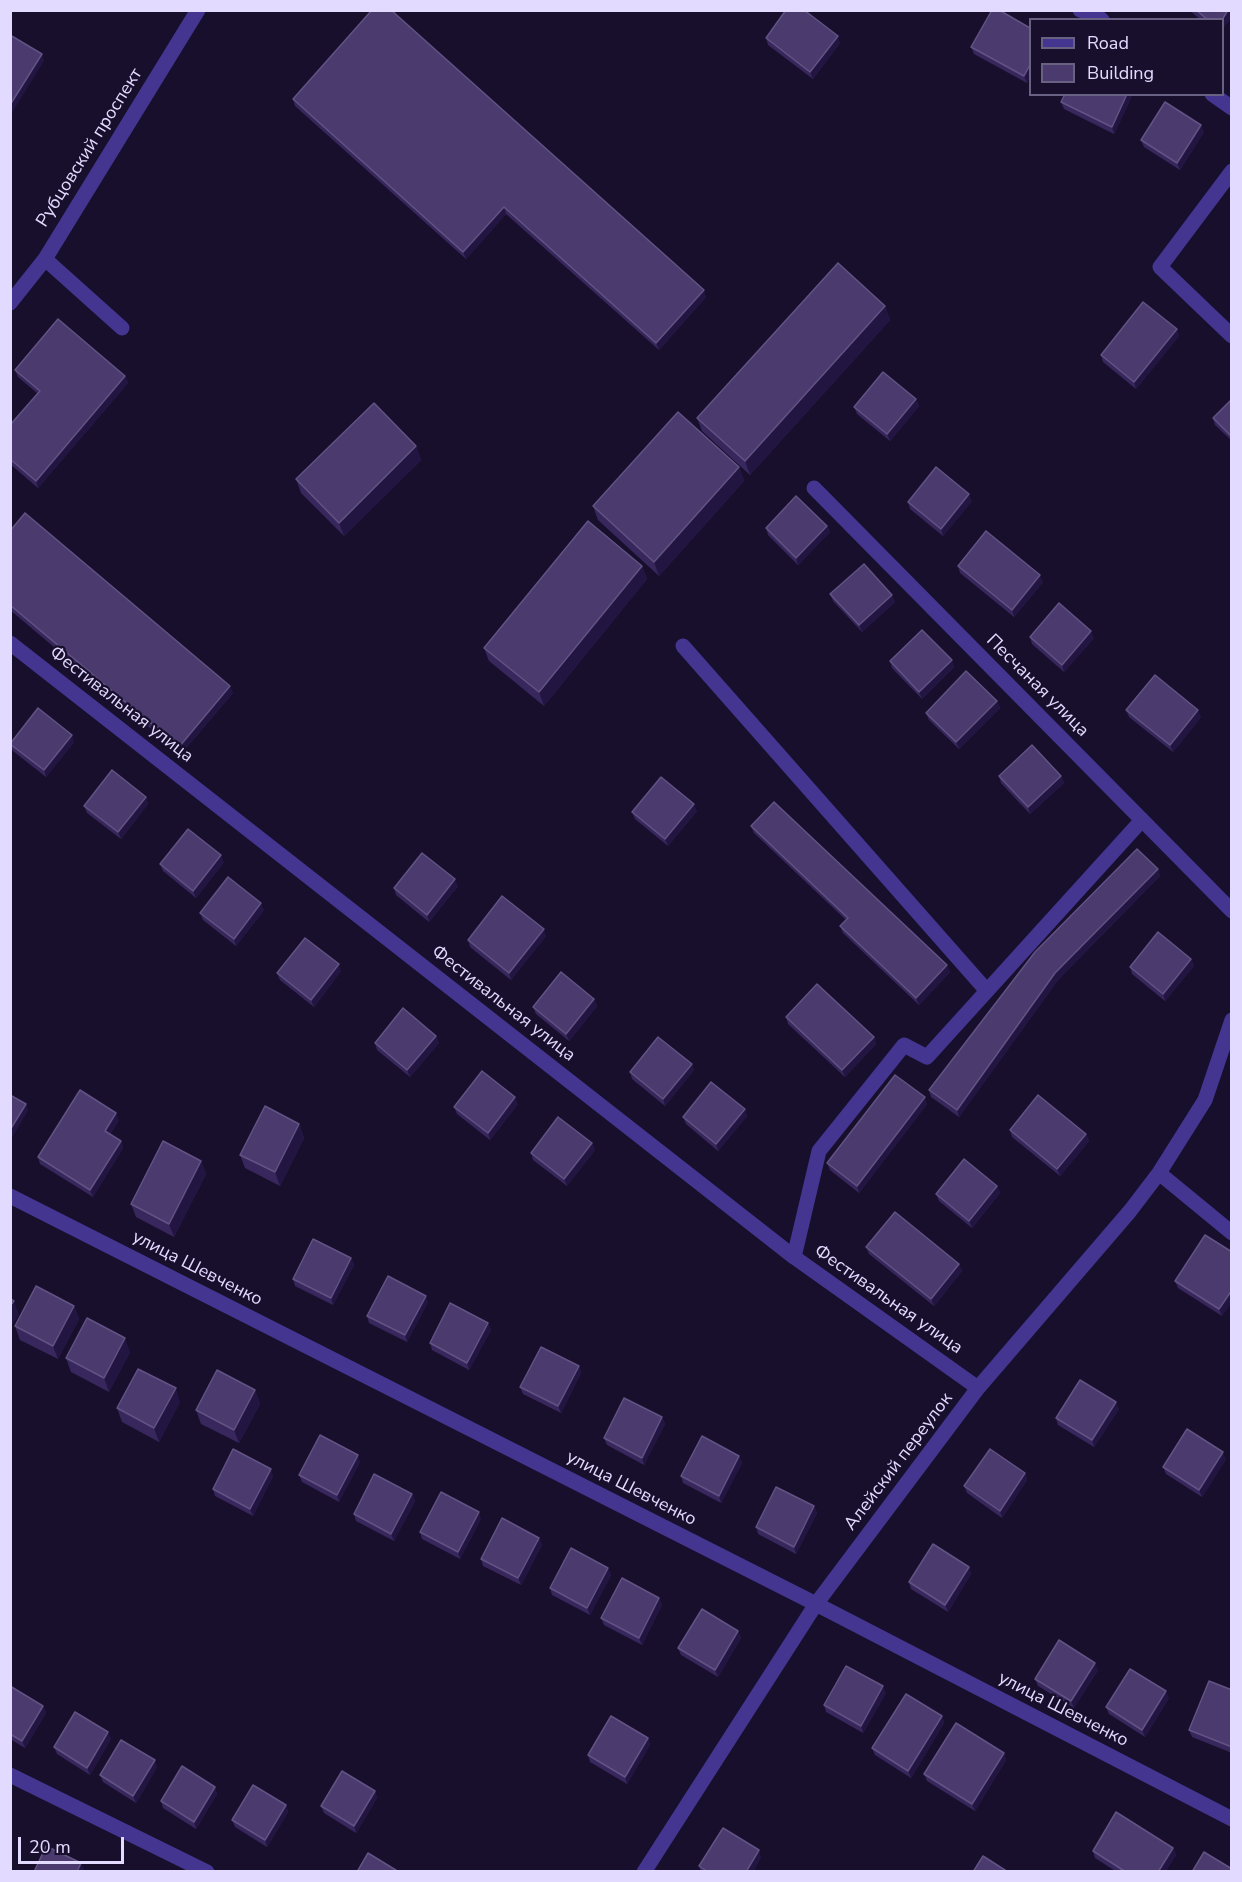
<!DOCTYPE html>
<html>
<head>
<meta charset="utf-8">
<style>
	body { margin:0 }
	#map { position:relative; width:1242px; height:1882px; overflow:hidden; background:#180f2d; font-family:"Nunito Sans",sans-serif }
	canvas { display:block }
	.frame { position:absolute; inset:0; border:12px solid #e3dbff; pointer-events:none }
	.legend { position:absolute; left:1029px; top:18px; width:195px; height:78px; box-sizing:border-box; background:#180f2d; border:2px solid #696181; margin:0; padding:8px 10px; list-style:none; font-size:18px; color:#e3dbff }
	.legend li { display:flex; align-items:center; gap:12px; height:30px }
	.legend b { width:30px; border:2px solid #696181 }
	.scale { position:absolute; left:18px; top:1837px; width:106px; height:27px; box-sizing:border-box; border:3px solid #e3dbff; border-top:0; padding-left:8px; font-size:18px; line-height:21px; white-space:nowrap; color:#e3dbff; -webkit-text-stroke:4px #180f2d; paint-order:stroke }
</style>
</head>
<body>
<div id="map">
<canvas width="1242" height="1882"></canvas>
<div class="frame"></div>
<ul class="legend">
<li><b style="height:8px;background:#443690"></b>Road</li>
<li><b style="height:16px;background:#4a3a6e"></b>Building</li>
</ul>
<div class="scale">20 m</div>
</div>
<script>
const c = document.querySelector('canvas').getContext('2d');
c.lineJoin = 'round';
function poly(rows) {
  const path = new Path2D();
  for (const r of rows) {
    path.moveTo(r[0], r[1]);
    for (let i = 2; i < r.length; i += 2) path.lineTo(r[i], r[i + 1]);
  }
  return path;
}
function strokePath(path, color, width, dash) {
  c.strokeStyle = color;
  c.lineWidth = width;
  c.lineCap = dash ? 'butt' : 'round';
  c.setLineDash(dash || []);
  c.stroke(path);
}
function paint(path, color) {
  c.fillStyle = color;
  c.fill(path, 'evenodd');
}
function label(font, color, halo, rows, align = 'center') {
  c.font = font + ' "Nunito Sans",sans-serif';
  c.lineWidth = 4.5;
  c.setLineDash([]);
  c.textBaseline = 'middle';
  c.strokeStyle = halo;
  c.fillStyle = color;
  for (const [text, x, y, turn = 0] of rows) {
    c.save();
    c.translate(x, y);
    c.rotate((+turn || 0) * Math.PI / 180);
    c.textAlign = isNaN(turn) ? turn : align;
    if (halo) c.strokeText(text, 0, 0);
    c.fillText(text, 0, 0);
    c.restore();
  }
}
const service = poly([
	[45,259,122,328],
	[683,646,987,991],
	[794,1257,819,1151,904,1045,927,1057,1142,820]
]);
const minor = poly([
	[1080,10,1095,14,1102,20],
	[1212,94,1232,108],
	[1232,171,1160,267,1232,336],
	[814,488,1232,911],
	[10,643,794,1257,978,1388],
	[1159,1173,1205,1100,1232,1020],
	[10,1196,816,1604,1232,1819],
	[10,1775,207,1872],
	[644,1872,816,1604,978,1388,1130,1211,1159,1173,1232,1233]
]);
const tertiary = poly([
	[10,303,45,259,198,10]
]);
const wall = poly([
	[1189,10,1232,10,1232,17,1222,29,1222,20,1201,20],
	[1030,28,1030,76,1027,83,974,54,971,47],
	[766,38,840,43,813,79,768,45],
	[1133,94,1114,134,1064,109,1061,102],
	[293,99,706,297,659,350,506,214,466,259,295,106],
	[1204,132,1180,170,1144,147,1141,140],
	[885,306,890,320,750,475,702,431,697,418],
	[1177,329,1179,336,1136,389,1103,362,1101,355],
	[15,370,125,376,128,383,38,488,10,464,10,425,37,393,18,377],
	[916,399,919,406,890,441,857,414,854,407],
	[1232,399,1232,441,1215,425,1213,418],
	[416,446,421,460,344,536,301,493,296,479],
	[739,467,744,481,659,576,598,520,593,506],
	[972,501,943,536,910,509,908,502],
	[827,526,830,532,798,565,768,535,766,528],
	[10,531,233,693,181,754,10,610],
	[642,566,647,579,544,706,489,661,484,648],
	[958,566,1043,582,1014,617,960,573],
	[830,594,895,602,862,632,833,601],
	[1030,637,1094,638,1064,672,1032,644],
	[890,661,954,667,922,699,892,668],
	[997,701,1000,708,959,749,929,720,926,713],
	[1126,710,1201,717,1173,752,1129,717],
	[74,742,46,777,13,751,10,745,10,743],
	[999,776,1061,776,1064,783,1030,814,1001,783],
	[146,797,148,804,121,839,87,813,84,806],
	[697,811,668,846,635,819,632,812],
	[751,826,950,972,919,1005,843,933,840,926,846,920,754,833],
	[224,862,196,898,163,871,160,864],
	[1158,869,1160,876,1058,980,959,1117,931,1097,929,1090],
	[458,886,429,922,396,895,394,888],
	[264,910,236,946,203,920,200,913],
	[546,936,511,980,470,947,468,940],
	[1191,959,1194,966,1165,1001,1132,974,1130,967],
	[341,971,314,1007,280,980,277,973],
	[594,999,597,1006,569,1041,536,1014,533,1007],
	[786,1017,874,1037,876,1044,845,1077,788,1024],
	[436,1036,439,1043,410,1077,377,1050,375,1043],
	[694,1070,665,1106,632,1079,630,1072],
	[518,1104,490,1140,457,1114,454,1107],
	[927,1104,859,1193,830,1170,827,1163],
	[745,1109,747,1116,718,1151,686,1124,683,1117],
	[119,1120,110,1134,121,1141,123,1148,93,1197,40,1164,38,1157],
	[299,1124,304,1138,280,1186,245,1168,240,1155],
	[1010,1130,1086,1134,1089,1141,1060,1176,1012,1137],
	[592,1143,595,1150,567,1186,533,1160,531,1153],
	[201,1161,206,1174,174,1237,136,1217,131,1204],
	[997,1186,1000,1193,972,1228,939,1201,936,1194],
	[866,1247,959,1264,962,1271,934,1306,869,1254],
	[1232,1252,1232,1301,1222,1316,1178,1288,1175,1281],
	[351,1258,354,1265,333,1305,295,1286,293,1279],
	[428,1302,407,1342,369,1323,367,1316],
	[74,1306,79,1319,58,1359,20,1340,15,1326],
	[488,1323,491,1330,469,1370,432,1350,430,1343],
	[130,1352,109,1392,71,1372,66,1358],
	[579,1366,581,1373,561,1413,523,1394,520,1387],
	[255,1390,260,1404,239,1443,201,1424,196,1410],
	[180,1402,159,1442,122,1422,117,1408],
	[1119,1409,1094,1447,1058,1425,1056,1418],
	[662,1417,665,1424,644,1465,607,1445,604,1438],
	[739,1456,742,1463,721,1503,683,1483,681,1476],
	[1226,1459,1202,1497,1166,1474,1163,1467],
	[360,1462,339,1502,302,1482,299,1475],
	[1025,1473,1027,1480,1002,1518,967,1493,964,1486],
	[273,1476,253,1516,215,1496,213,1489],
	[412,1494,415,1501,394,1541,356,1521,354,1514],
	[814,1506,817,1513,796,1554,758,1534,756,1527],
	[481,1519,460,1559,422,1539,420,1532],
	[539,1538,542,1545,521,1585,483,1566,481,1559],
	[969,1567,971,1574,948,1612,911,1589,909,1582],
	[608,1568,611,1575,590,1615,552,1595,550,1588],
	[659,1598,662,1605,642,1645,604,1625,601,1618],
	[738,1631,741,1638,718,1677,681,1655,678,1648],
	[1098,1670,1074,1708,1038,1686,1035,1679],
	[10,1686,43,1706,46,1713,25,1748,10,1739],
	[1232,1690,1232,1753,1192,1737,1189,1730],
	[886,1693,863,1733,826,1712,824,1705],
	[1169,1698,1145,1737,1109,1714,1106,1707],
	[942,1716,944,1723,911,1778,875,1755,872,1748],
	[648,1738,650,1745,627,1784,590,1762,588,1755],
	[111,1739,90,1775,57,1754,54,1747],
	[1004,1753,1006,1760,975,1811,927,1781,924,1774],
	[157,1767,136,1803,103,1782,100,1775],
	[215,1787,217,1794,196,1829,163,1808,161,1801],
	[375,1791,377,1798,356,1833,324,1813,321,1806],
	[286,1805,288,1812,267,1847,235,1827,232,1820],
	[1173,1848,1176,1855,1165,1872,1117,1872,1095,1858,1093,1851],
	[761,1857,753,1872,701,1872,699,1866]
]);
const shadedWall = poly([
	[1228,10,1232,10,1232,17,1222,29,1222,20],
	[838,36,840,43,813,79,810,72],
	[42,54,44,61,10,116,10,105],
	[1030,65,1030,76,1027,83,1024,76],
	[1127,94,1133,94,1114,134,1112,127],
	[1201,125,1204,132,1180,170,1177,163],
	[504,207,506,214,466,259,463,252],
	[704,290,706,297,659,350,656,343],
	[885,306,890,320,750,475,745,461],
	[1177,329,1179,336,1136,389,1134,382],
	[125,376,128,383,38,488,36,481],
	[916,399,919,406,890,441,887,434],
	[416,446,421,460,344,536,339,523],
	[739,467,744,481,659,576,654,562],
	[969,494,972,501,943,536,941,529],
	[827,526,830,532,798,565,796,558],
	[642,566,647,579,544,706,539,692],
	[1040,575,1043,582,1014,617,1012,610],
	[892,595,895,602,862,632,859,625],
	[1091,631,1094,638,1064,672,1062,665],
	[952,660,954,667,922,699,919,692],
	[230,686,233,693,181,754,179,747],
	[997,701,1000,708,959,749,956,742],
	[1198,710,1201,717,1173,752,1170,745],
	[72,735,74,742,46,777,44,770],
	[1061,776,1064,783,1030,814,1028,807],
	[146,797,148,804,121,839,118,832],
	[694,804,697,811,668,846,665,839],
	[221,855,224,862,196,898,193,891],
	[1158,869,1160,876,1058,980,959,1117,957,1110,1055,973],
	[455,879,458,886,429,922,427,915],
	[261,903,264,910,236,946,234,939],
	[544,929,546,936,511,980,509,973],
	[1191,959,1194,966,1165,1001,1163,994],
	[339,964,341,971,314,1007,311,1000],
	[947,965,950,972,919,1005,916,998],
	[594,999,597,1006,569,1041,566,1034],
	[436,1036,439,1043,410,1077,407,1070],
	[874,1037,876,1044,845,1077,842,1070],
	[692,1064,694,1070,665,1106,663,1099],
	[515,1097,518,1104,490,1140,488,1133],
	[925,1097,927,1104,859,1193,857,1186],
	[26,1104,28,1111,10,1141,10,1130],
	[745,1109,747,1116,718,1151,716,1144],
	[116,1113,119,1120,107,1138,105,1131],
	[299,1124,304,1138,280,1186,275,1172],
	[1086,1134,1089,1141,1060,1176,1057,1169],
	[121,1141,123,1148,93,1197,90,1190],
	[592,1143,595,1150,567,1186,564,1179],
	[201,1161,206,1174,174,1237,169,1224],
	[997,1186,1000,1193,972,1228,969,1221],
	[351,1258,354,1265,333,1305,331,1298],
	[959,1264,962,1271,934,1306,931,1299],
	[1232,1290,1232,1301,1222,1316,1219,1309],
	[426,1296,428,1302,407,1342,405,1335],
	[14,1301,19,1315,10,1327,10,1306],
	[74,1306,79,1319,58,1359,53,1346],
	[488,1323,491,1330,469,1370,467,1363],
	[125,1338,130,1352,109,1392,104,1378],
	[579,1366,581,1373,561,1413,558,1406],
	[176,1388,180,1402,159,1442,154,1428],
	[255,1390,260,1404,239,1443,234,1430],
	[1116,1402,1119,1409,1094,1447,1092,1440],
	[662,1417,665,1424,644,1465,642,1458],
	[1223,1452,1226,1459,1202,1497,1199,1490],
	[358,1455,360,1462,339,1502,337,1495],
	[739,1456,742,1463,721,1503,719,1496],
	[271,1469,273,1476,253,1516,250,1509],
	[1025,1473,1027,1480,1002,1518,1000,1511],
	[412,1494,415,1501,394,1541,391,1534],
	[814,1506,817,1513,796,1554,794,1547],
	[479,1512,481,1519,460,1559,458,1552],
	[539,1538,542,1545,521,1585,518,1578],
	[969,1567,971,1574,948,1612,945,1605],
	[608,1568,611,1575,590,1615,587,1608],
	[659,1598,662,1605,642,1645,639,1638],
	[738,1631,741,1638,718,1677,715,1670],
	[1095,1663,1098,1670,1074,1708,1071,1701],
	[883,1686,886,1693,863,1733,861,1726],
	[1166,1691,1169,1698,1145,1737,1142,1730],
	[43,1706,46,1713,25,1748,22,1741],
	[942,1716,944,1723,911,1778,908,1771],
	[108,1732,111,1739,90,1775,87,1768],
	[648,1738,650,1745,627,1784,625,1777],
	[1004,1753,1006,1760,975,1811,972,1804],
	[155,1760,157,1767,136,1803,133,1796],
	[215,1787,217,1794,196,1829,194,1822],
	[375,1791,377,1798,356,1833,354,1826],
	[286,1805,288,1812,267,1847,265,1840],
	[1173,1848,1176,1855,1165,1872,1158,1872],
	[759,1850,761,1857,753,1872,746,1872],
	[81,1863,84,1870,83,1872,77,1872]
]);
const building = poly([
	[372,10,391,10,704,290,656,343,504,207,463,252,293,99,372,10],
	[786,10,804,10,838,36,810,72,766,38,786,10],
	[992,10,999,10,1030,28,1030,65,1024,76,971,47,992,10],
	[1196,10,1228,10,1222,20,1208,20,1196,10],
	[10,35,42,54,10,105,10,35],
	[1065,94,1127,94,1112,127,1061,102,1065,94],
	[1165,102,1201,125,1177,163,1141,140,1165,102],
	[838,263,885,306,745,461,697,418,838,263],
	[1143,302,1177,329,1134,382,1101,355,1143,302],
	[58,319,125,376,36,481,10,459,10,425,40,391,15,370,58,319],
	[883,372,916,399,887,434,854,407,883,372],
	[1232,399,1232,437,1213,418,1232,399],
	[374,403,416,446,339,523,296,479,374,403],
	[678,412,739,467,654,562,593,506,678,412],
	[936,467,969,494,941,529,908,502,936,467],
	[796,496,827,526,796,558,766,528,796,496],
	[25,513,230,686,179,747,10,605,10,531,25,513],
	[588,521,642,566,539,692,484,648,588,521],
	[986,531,1040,575,1012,610,958,566,986,531],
	[864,564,892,595,859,625,830,594,864,564],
	[1059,603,1091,631,1062,665,1030,637,1059,603],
	[922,630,952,660,919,692,890,661,922,630],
	[966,671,997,701,956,742,926,713,966,671],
	[1155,675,1198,710,1170,745,1126,710,1155,675],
	[38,708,72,735,44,770,10,744,38,708],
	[1032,745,1061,776,1028,807,999,776,1032,745],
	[112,770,146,797,118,832,84,806,112,770],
	[661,777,694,804,665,839,632,812,661,777],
	[774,802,947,965,916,998,840,926,848,918,751,826,774,802],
	[188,829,221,855,193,891,160,864,188,829],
	[1137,849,1158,869,1055,973,957,1110,929,1090,1035,952,1137,849],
	[422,853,455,879,427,915,394,888,422,853],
	[228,877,261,903,234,939,200,913,228,877],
	[502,896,544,929,509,973,468,940,502,896],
	[1158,932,1191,959,1163,994,1130,967,1158,932],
	[305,938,339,964,311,1000,277,973,305,938],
	[561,972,594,999,566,1034,533,1007,561,972],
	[817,984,874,1037,842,1070,786,1017,817,984],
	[403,1008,436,1036,407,1070,375,1043,403,1008],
	[658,1037,692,1064,663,1099,630,1072,658,1037],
	[482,1071,515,1097,488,1133,454,1107,482,1071],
	[895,1075,925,1097,857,1186,827,1163,895,1075],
	[711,1082,745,1109,716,1144,683,1117,711,1082],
	[80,1090,116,1113,105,1131,121,1141,90,1190,38,1157,80,1090],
	[10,1095,26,1104,10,1130,10,1095],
	[1038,1095,1086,1134,1057,1169,1010,1130,1038,1095],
	[265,1106,299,1124,275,1172,240,1155,265,1106],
	[558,1117,592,1143,564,1179,531,1153,558,1117],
	[163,1141,201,1161,169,1224,131,1204,163,1141],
	[964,1159,997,1186,969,1221,936,1194,964,1159],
	[895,1212,959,1264,931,1299,866,1247,895,1212],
	[1205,1235,1232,1252,1232,1290,1219,1309,1175,1281,1205,1235],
	[313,1239,351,1258,331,1298,293,1279,313,1239],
	[388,1276,426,1296,405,1335,367,1316,388,1276],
	[36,1286,74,1306,53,1346,15,1326,36,1286],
	[10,1298,14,1301,10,1306,10,1298],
	[450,1303,488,1323,467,1363,430,1343,450,1303],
	[87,1318,125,1338,104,1378,66,1358,87,1318],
	[541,1347,579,1366,558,1406,520,1387,541,1347],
	[138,1369,176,1388,154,1428,117,1408,138,1369],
	[217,1370,255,1390,234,1430,196,1410,217,1370],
	[1080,1380,1116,1402,1092,1440,1056,1418,1080,1380],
	[624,1398,662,1417,642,1458,604,1438,624,1398],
	[1187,1429,1223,1452,1199,1490,1163,1467,1187,1429],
	[320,1435,358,1455,337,1495,299,1475,320,1435],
	[702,1436,739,1456,719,1496,681,1476,702,1436],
	[233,1449,271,1469,250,1509,213,1489,233,1449],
	[990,1449,1025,1473,1000,1511,964,1486,990,1449],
	[374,1474,412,1494,391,1534,354,1514,374,1474],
	[776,1487,814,1506,794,1547,756,1527,776,1487],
	[441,1492,479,1512,458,1552,420,1532,441,1492],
	[502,1518,539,1538,518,1578,481,1559,502,1518],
	[933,1544,969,1567,945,1605,909,1582,933,1544],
	[571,1548,608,1568,587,1608,550,1588,571,1548],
	[622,1578,659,1598,639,1638,601,1618,622,1578],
	[702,1609,738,1631,715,1670,678,1648,702,1609],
	[1059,1640,1095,1663,1071,1701,1035,1679,1059,1640],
	[846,1666,883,1686,861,1726,824,1705,846,1666],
	[1130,1669,1166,1691,1142,1730,1106,1707,1130,1669],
	[1209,1681,1232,1690,1232,1747,1189,1730,1209,1681],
	[10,1686,43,1706,22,1741,10,1734,10,1686],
	[906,1694,942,1716,908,1771,872,1748,906,1694],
	[75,1712,108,1732,87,1768,54,1747,75,1712],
	[611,1716,648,1738,625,1777,588,1755,611,1716],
	[956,1723,1004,1753,972,1804,924,1774,956,1723],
	[121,1740,155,1760,133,1796,100,1775,121,1740],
	[182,1766,215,1787,194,1822,161,1801,182,1766],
	[342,1771,375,1791,354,1826,321,1806,342,1771],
	[253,1785,286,1805,265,1840,232,1820,253,1785],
	[1116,1812,1173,1848,1158,1872,1126,1872,1093,1851,1116,1812],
	[723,1828,759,1850,746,1872,708,1872,699,1866,723,1828],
	[46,1846,81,1863,77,1872,34,1872,46,1846],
	[1204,1852,1232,1869,1232,1872,1192,1872,1204,1852],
	[368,1853,399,1872,357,1872,368,1853],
	[983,1856,1008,1872,973,1872,983,1856]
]);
const streetNames = [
	["Рубцовский проспект",90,148,-58],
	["Песчаная улица",1037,686,45],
	["Фестивальная улица",121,705,38],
	["Фестивальная улица",503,1004,38],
	["улица Шевченко",197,1269,27],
	["Фестивальная улица",888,1300,35],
	["Алейский переулок",899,1462,-53],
	["улица Шевченко",631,1489,27],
	["улица Шевченко",1063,1710,27]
];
strokePath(service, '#443690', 15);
strokePath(minor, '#443690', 15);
strokePath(tertiary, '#443690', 15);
paint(wall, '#38275c');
paint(shadedWall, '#231542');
paint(building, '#4a3a6e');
strokePath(building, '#625384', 1.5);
label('18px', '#e3dbff', '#180f2d', streetNames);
</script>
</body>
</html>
